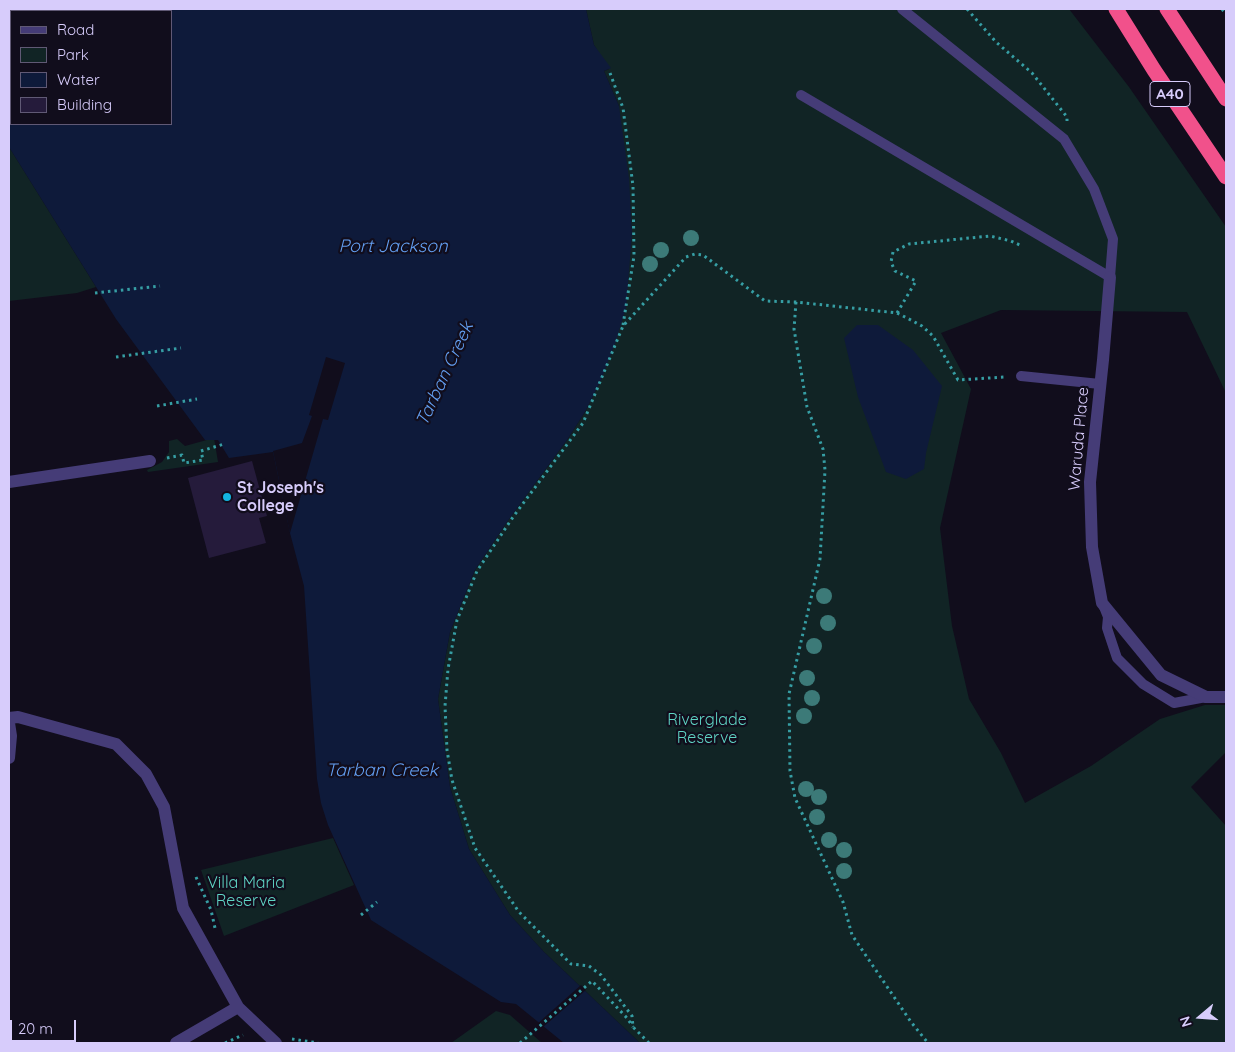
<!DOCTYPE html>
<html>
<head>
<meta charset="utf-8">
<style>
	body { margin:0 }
	#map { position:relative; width:1235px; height:1052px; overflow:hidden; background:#110d1c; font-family:Quicksand,sans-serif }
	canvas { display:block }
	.frame { position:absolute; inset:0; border:10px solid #d7ccfb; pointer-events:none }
	.legend { position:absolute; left:10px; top:10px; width:162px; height:115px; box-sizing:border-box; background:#110d1c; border:1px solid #605975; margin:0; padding:6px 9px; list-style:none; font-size:15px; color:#d7ccfb }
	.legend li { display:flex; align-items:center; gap:10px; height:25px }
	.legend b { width:25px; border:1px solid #605975 }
	.north { position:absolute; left:1175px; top:992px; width:50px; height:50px; -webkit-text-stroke:4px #110d1c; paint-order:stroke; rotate:252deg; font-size:14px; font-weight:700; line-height:20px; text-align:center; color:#d7ccfb }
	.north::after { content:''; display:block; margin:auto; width:18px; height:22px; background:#d7ccfb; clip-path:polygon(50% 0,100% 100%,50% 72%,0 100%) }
	.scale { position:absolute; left:10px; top:1020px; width:66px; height:22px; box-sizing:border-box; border:2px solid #d7ccfb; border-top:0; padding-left:6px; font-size:15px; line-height:18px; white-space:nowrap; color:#d7ccfb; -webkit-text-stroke:4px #110d1c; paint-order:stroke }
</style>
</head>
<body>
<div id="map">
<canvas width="1235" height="1052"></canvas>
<div class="frame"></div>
<ul class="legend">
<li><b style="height:6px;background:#453c77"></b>Road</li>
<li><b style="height:14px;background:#112425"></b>Park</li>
<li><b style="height:14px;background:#0e1a3a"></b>Water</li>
<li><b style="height:14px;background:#251b3b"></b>Building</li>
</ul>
<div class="north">N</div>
<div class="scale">20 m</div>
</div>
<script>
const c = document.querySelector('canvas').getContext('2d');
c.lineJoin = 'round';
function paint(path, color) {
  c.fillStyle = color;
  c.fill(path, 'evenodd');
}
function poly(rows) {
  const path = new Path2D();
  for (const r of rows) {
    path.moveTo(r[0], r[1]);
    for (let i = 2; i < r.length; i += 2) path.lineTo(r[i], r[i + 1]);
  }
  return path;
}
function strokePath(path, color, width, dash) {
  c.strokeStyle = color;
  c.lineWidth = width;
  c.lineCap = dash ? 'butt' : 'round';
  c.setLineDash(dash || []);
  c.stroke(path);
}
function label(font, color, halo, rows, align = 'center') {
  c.font = font + ' Quicksand,sans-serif';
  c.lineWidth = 4.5;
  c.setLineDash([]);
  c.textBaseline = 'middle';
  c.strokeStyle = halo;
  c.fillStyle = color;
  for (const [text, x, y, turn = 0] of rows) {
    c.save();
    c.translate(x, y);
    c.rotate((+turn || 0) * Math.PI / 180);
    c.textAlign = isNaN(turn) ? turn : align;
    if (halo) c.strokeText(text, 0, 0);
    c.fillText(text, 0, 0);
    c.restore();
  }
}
const green = poly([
	[586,9,1069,9,1129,87,1226,227,1226,393,1187,312,1001,310,941,333,971,389,940,528,952,626,969,699,1001,753,1025,803,1091,766,1160,719,1205,705,1226,705,1226,752,1191,787,1226,826,1226,1043,640,1043,544,952,510,915,469,849,450,787,438,699,450,632,475,570,507,522,567,440,585,412,601,380,619,106,604,71,609,69,594,45],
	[9,147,96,287,77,293,9,301],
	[214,438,218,462,148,472,147,470,162,462,169,452,169,441,177,439,185,446],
	[333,838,354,885,224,936,201,870],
	[496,1011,510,1015,542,1043,451,1043]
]);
const water = poly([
	[9,9,586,9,594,45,611,68,604,71,619,106,629,178,632,234,626,308,615,344,601,380,585,412,567,440,507,522,475,570,450,632,438,699,450,787,469,849,510,915,544,952,640,1043,564,1043,516,1004,501,1002,371,920,328,825,321,803,317,779,304,586,290,533,273,452,229,458,218,440,205,440,116,319,9,147],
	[11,11,171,11,171,124,11,124],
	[857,325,878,325,913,350,942,386,926,453,924,469,906,479,886,472,858,397,844,338]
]);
const pier = poly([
	[326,357,345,363,328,420,323,419,290,533,273,451,302,443,312,416,309,415],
	[581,985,586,990,542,1028,537,1024]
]);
const building = poly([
	[252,461,267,516,259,518,266,543,209,558,188,478]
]);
const path = poly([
	[967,9,996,42,1032,73,1067,117,1067,121],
	[1222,9,1226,14],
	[610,73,623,108,633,186,634,256,623,325],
	[95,293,160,286],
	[796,302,794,329,807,407,823,449,825,470,820,559,789,694,790,771,795,798,843,902,852,935,911,1022,928,1043],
	[897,313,916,281,895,271,891,262,893,252,909,244,990,236,1011,241,1022,246],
	[116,357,181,348],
	[157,406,197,399],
	[167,458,182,455,184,463,203,460,201,451,224,444],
	[196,877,211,910,215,928],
	[361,915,377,902],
	[292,1039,318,1043],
	[225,1043,243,1035],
	[520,1043,592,981,627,1018,633,1027],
	[649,1043,633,1027,632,1016,601,975,589,966,571,964,519,912,475,848,452,780,447,750,445,706,448,669,457,620,477,571,513,517,583,423,623,326,686,257,695,254,703,255,765,301,796,302,897,313,907,318,922,326,933,336,958,380,1005,377]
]);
const lane = poly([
	[801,95,1110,277,1113,239,1094,189,1064,139,902,9],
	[1021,376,1100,384],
	[1104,607,1108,617,1107,628,1117,658,1143,684,1174,703,1206,697]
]);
const street = poly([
	[1110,277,1103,360,1090,482,1092,547,1102,603,1161,675,1206,697,1226,697],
	[9,482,150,461],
	[9,718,18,717,116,744,146,774,164,807,183,908,238,1007,276,1043],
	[9,723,11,736,9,758],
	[176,1043,238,1007]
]);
const highway = poly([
	[1116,9,1154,70,1226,177],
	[1167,9,1226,99]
]);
const trees = [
	[691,238],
	[661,250],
	[650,264],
	[824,596],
	[828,623],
	[814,646],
	[807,678],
	[812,698],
	[804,716],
	[806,789],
	[819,797],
	[817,817],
	[829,840],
	[844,850],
	[844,871]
];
const markers = [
	[227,497,5,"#13b4e0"]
];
const shields = [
	[1170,94,40]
];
const shieldNames = [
	["A40",1170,94]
];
const streetNames = [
	["Waruda Place",1079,439,-85]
];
const poiNames = [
	["St Joseph's",237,488],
	["College",237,506]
];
const parkNames = [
	["Riverglade",707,720],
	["Reserve",707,738],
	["Villa Maria",246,883],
	["Reserve",246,901]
];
const waterNames = [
	["Port Jackson",393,247],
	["Tarban Creek",445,374,-65],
	["Tarban Creek",382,771]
];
paint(green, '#112425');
paint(water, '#0e1a3a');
paint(pier, '#110d1c');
paint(building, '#251b3b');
strokePath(path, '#369ea4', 3, [2.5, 4]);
strokePath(lane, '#453c77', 10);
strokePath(street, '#453c77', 12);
strokePath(highway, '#f1518b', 15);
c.fillStyle = '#3c7a78';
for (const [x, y] of trees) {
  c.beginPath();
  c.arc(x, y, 8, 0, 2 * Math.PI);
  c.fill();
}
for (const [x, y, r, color] of markers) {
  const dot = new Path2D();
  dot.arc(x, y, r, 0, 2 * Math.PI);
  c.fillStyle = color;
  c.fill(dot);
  strokePath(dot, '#110d1c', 2);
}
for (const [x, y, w] of shields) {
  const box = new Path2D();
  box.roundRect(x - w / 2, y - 12.5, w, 25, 4);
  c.fillStyle = '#110d1c';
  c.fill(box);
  strokePath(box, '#d7ccfb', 1);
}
label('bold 15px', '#d7ccfb', null, shieldNames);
label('16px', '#d7ccfb', '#110d1c', streetNames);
label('bold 16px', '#d7ccfb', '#110d1c', poiNames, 'left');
label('16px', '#5fd4c4', '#110d1c', parkNames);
label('italic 18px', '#639ff2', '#110d1c', waterNames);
</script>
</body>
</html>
